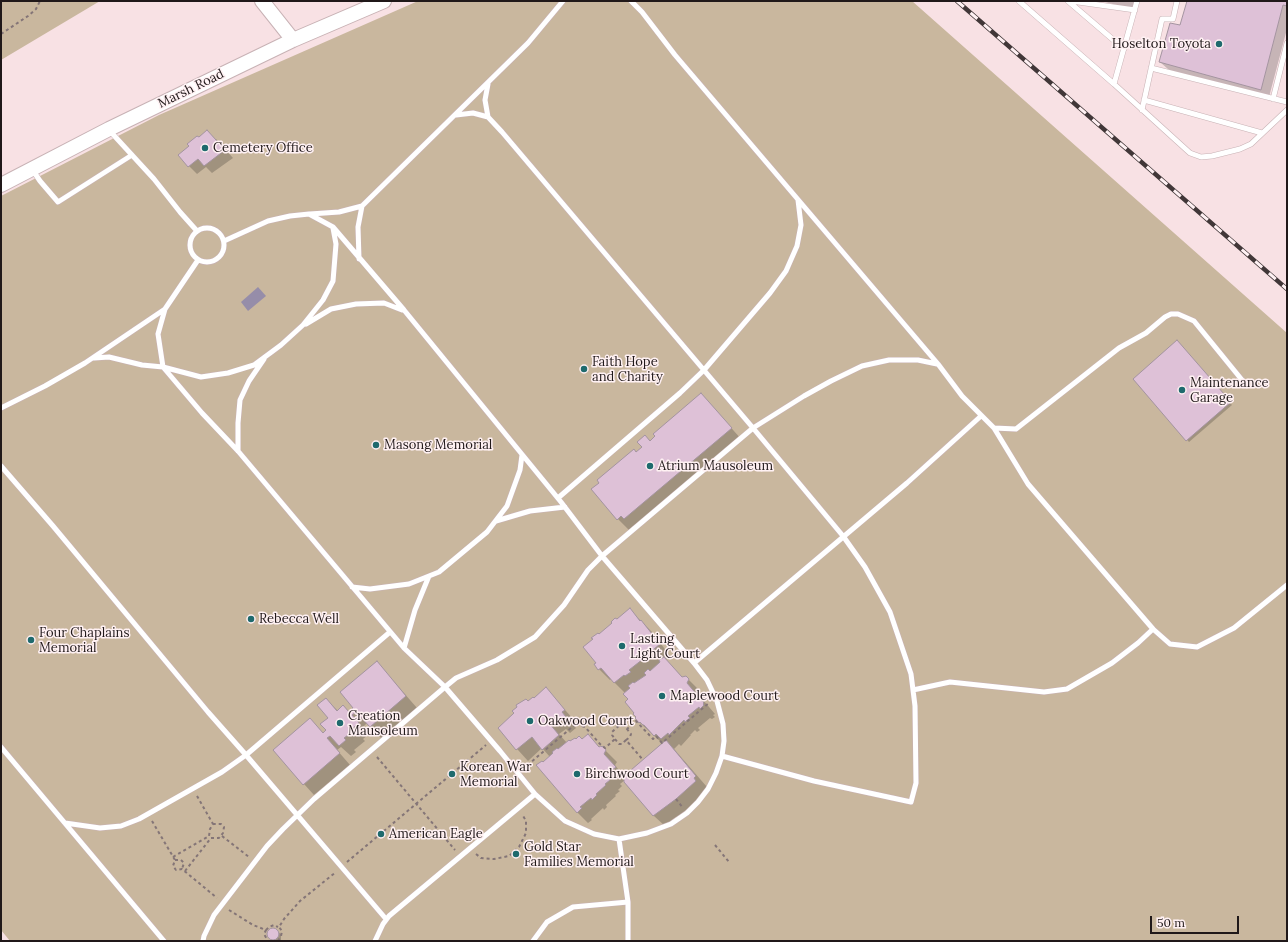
<!DOCTYPE html>
<html>
<head>
<meta charset="utf-8">
<style>
	body { margin:0 }
	#map { position:relative; width:1288px; height:942px; overflow:hidden; background:#f8e1e4; font-family:Lora,serif }
	canvas { display:block }
	.frame { position:absolute; inset:0; border:2px solid #201819; pointer-events:none }
	.scale { position:absolute; left:1150px; top:916px; width:89px; height:18px; box-sizing:border-box; border:2px solid #201819; border-top:0; padding-left:5px; font-size:12px; line-height:14px; white-space:nowrap; color:#201819; -webkit-text-stroke:3px #fff1f3; paint-order:stroke }
</style>
</head>
<body>
<div id="map">
<canvas width="1288" height="942"></canvas>
<div class="frame"></div>
<div class="scale">50 m</div>
</div>
<script>
const c = document.querySelector('canvas').getContext('2d');
c.lineJoin = 'round';
function paint(path, color) {
  c.fillStyle = color;
  c.fill(path, 'evenodd');
}
function poly(rows) {
  const path = new Path2D();
  for (const r of rows) {
    if (r.length === 3) {
      path.moveTo(r[0] + r[2], r[1]);
      path.arc(r[0], r[1], r[2], 0, 2 * Math.PI);
      continue;
    }
    path.moveTo(r[0], r[1]);
    for (let i = 2; i < r.length; i += 2) path.lineTo(r[i], r[i + 1]);
  }
  return path;
}
function strokePath(path, color, width, dash) {
  c.strokeStyle = color;
  c.lineWidth = width;
  c.lineCap = dash ? 'butt' : 'round';
  c.setLineDash(dash || []);
  c.stroke(path);
}
function label(font, color, halo, rows, align = 'center') {
  c.font = font + ' Lora,serif';
  c.lineWidth = 3;
  c.setLineDash([]);
  c.textBaseline = 'middle';
  c.strokeStyle = halo;
  c.fillStyle = color;
  for (const [text, x, y, turn = 0] of rows) {
    c.save();
    c.translate(x, y);
    c.rotate((+turn || 0) * Math.PI / 180);
    c.textAlign = isNaN(turn) ? turn : align;
    if (halo) c.strokeText(text, 0, 0);
    c.fillText(text, 0, 0);
    c.restore();
  }
}
const green = poly([
	[1,1,100,1,1,60],
	[418,1,912,1,1287,333,1287,941,10,941,1,930,1,196,159,115]
]);
const water = poly([
	[258,287,266,296,248,311,241,302]
]);
const shadow = poly([
	[1101,1,1138,1,1136,10],
	[1188,1,1287,1,1287,29,1269,97,1169,70,1160,62,1181,27],
	[216,139,233,158,212,173,206,167,197,174,189,166],
	[1179,344,1232,405,1189,442,1134,379],
	[701,394,742,440,636,529,633,526,629,530,618,519,634,450,637,453,650,442],
	[630,610,652,632,670,656,665,660,683,678,686,677,697,688,699,691,698,694,715,714,713,715,715,717,712,719,710,718,698,728,700,730,697,732,695,730,690,735,691,735,681,746,679,744,674,749,707,787,704,790,706,792,677,818,676,817,665,826,654,816,625,782,625,780,620,784,622,786,618,790,620,791,615,795,616,796,606,805,607,807,604,810,603,808,591,819,592,820,588,823,577,812,543,763,550,757,542,748,528,761,499,729,528,702,546,689,575,721,572,723,576,728,570,733,566,729,559,734,567,743,582,740,588,735,600,748,603,748,617,762,615,765,624,777,663,744,639,722,625,693,611,679,610,680,599,669,598,663,599,635],
	[377,662,417,708,381,738,367,723,363,727,369,734,363,739,365,741,354,750,356,752,351,756,341,747,337,750,350,765,314,795,304,784,324,734,328,730,329,718,326,699,338,711,349,713,355,708],
	[273,929,281,934,281,940,279,941,273,941,268,936,268,933,270,930]
]);
const building = poly([
	[1187,1,1287,1,1287,6,1283,5,1261,90,1159,62,1170,23,1180,25,1187,1],
	[207,130,225,150,204,166,198,159,188,167,178,155,189,146,187,144,197,136,199,137,207,130],
	[1177,340,1231,402,1186,441,1133,379,1177,340],
	[701,393,732,428,624,519,621,516,617,520,591,489,599,483,597,480,634,449,636,452,642,447,637,442,645,435,650,441,655,436,653,434,701,393],
	[630,608,640,621,641,620,660,644,647,655,649,656,644,660,643,659,629,670,631,672,625,676,624,675,614,683,601,668,598,670,594,664,596,663,583,647,593,639,591,638,598,633,599,634,612,623,611,622,615,618,617,619,630,608],
	[664,657,682,677,686,676,689,679,687,683,704,703,703,704,704,705,700,709,699,707,688,716,690,718,685,722,684,720,669,735,668,733,661,739,656,734,654,736,644,725,643,725,640,722,639,723,635,718,636,717,633,714,634,713,625,702,628,699,623,694,630,688,628,686,633,682,634,683,646,675,644,673,648,669,650,671,660,662,659,660,664,657],
	[377,661,406,696,370,727,356,712,352,715,359,723,353,728,355,730,344,738,346,740,339,746,330,736,327,738,340,753,303,785,273,750,310,718,323,733,326,730,320,724,328,718,317,705,326,698,337,711,343,705,349,712,353,708,340,692,377,661],
	[546,687,565,710,562,712,566,717,558,723,555,718,549,723,559,735,542,750,532,737,516,750,498,728,514,713,512,711,517,707,516,705,526,699,528,701,533,697,534,698,546,687],
	[588,734,599,747,601,746,602,747,603,746,606,750,604,754,616,767,610,772,612,775,608,778,610,780,605,784,606,785,596,794,597,795,592,800,591,798,580,807,582,808,577,813,536,765,542,761,543,762,553,753,552,752,557,748,558,749,569,740,570,741,575,738,576,739,579,736,582,739,588,734],
	[666,740,696,776,694,778,696,781,676,799,653,816,624,782,624,776,666,740],
	[273,934,6]
]);
const path = poly([
	[1,34,28,16,36,9,40,1],
	[615,739,619,744,622,744,626,740,643,760],
	[626,740,630,737,631,734,627,729],
	[377,757,455,850],
	[523,769,578,722,582,726,585,727,600,744,605,748,615,739,612,735,612,732,620,725,624,726,627,729,636,721,653,739,656,736,662,743,710,702],
	[197,796,213,824,210,829,209,836,211,838,219,838,223,833,224,827,221,824,213,824],
	[676,799,683,808],
	[152,821,175,860,173,866,176,870,182,869,217,898],
	[222,836,249,857],
	[715,845,729,862],
	[476,854,481,858,494,859,509,856,519,847,526,833,526,821,522,814],
	[173,857,209,836],
	[175,860,181,860,184,863,182,869],
	[347,862,486,745],
	[185,871,211,838],
	[229,910,253,925,266,930,264,934,268,941],
	[266,930,269,927,274,925,278,927],
	[278,941,281,936,282,931,279,927,284,919,300,901,336,872]
]);
const lane = poly([
	[631,1,642,12,675,55,938,364,962,396,994,428,1016,429,1119,348,1146,333,1165,317,1171,314,1178,314,1194,321,1242,380],
	[1019,1,1114,84],
	[1068,1,1124,49],
	[1071,1,1135,10],
	[1137,1,1114,84,1190,153,1201,157,1212,156,1240,149,1251,144,1287,110],
	[1151,68,1287,102],
	[488,84,485,100,488,117],
	[1273,99,1287,43],
	[1144,100,1262,133],
	[1142,110,1162,19,1173,19,1177,1],
	[456,115,473,113,488,117,502,132,753,428,843,536,865,567,890,612,911,674,915,706,916,783,911,802,814,781,722,756],
	[109,130,154,179,180,212,197,231],
	[32,169,40,181,58,202,132,155],
	[310,214,339,212,362,206,528,43,563,1],
	[207,245,17],
	[359,259,358,227,362,206],
	[198,260,165,309,158,334,163,367,202,413,238,451,404,648,445,687,456,678,497,660,535,637,564,605,588,570,602,556,561,502,404,310,333,227,309,214,290,216,268,221,224,241],
	[306,324,331,309,356,304,384,303,402,310],
	[94,358,109,357,142,365,163,367,201,377,228,373,254,365,281,345,303,325,323,300,333,281,336,244,333,228],
	[1,408,45,386,85,363,165,309],
	[238,451,238,423,240,400,249,381,264,359],
	[1,466,53,526,208,712,246,755,386,919],
	[558,498,680,393,704,370,770,293,786,271,797,246,801,225,798,200],
	[496,521,530,511,565,507],
	[352,587,370,589,409,584,439,572,487,532,507,506,520,470,522,455],
	[1153,629,1170,644,1197,647,1234,628,1287,585],
	[404,648,415,610,429,576],
	[694,663,602,556,753,428,804,396,831,381,862,366,889,360,918,360,937,364],
	[913,690,950,682,1044,692,1067,689,1112,663,1138,643,1153,629,1028,484,994,428],
	[1,747,164,941],
	[65,823,100,828,121,826,139,819,222,772,246,755,390,632],
	[619,839,628,902,628,941],
	[203,941,204,936,214,915,267,846,283,829,314,799,445,687,500,751,535,794],
	[375,941,383,924,389,916,535,794,565,821,594,834,619,839,647,833,671,824,687,813,698,802,708,789,716,773,722,756,724,741,723,724,717,701,707,680,694,663,907,483,981,416],
	[533,941,547,922,573,907,628,902]
]);
const secondary = poly([
	[262,1,293,40],
	[1,185,109,129,293,40,384,1]
]);
const rail = poly([
	[957,1,1287,289]
]);
const markers = [
	[1219,44,4,"#1e6a6d"],
	[205,148,4,"#1e6a6d"],
	[584,369,4,"#1e6a6d"],
	[1182,390,4,"#1e6a6d"],
	[376,445,4,"#1e6a6d"],
	[650,466,4,"#1e6a6d"],
	[251,619,4,"#1e6a6d"],
	[31,640,4,"#1e6a6d"],
	[622,646,4,"#1e6a6d"],
	[662,696,4,"#1e6a6d"],
	[530,721,4,"#1e6a6d"],
	[340,723,4,"#1e6a6d"],
	[452,774,4,"#1e6a6d"],
	[577,774,4,"#1e6a6d"],
	[381,834,4,"#1e6a6d"],
	[516,854,4,"#1e6a6d"]
];
const poiNames = [
	["Hoselton Toyota",1211,44,"right"],
	["Cemetery Office",213,148],
	["Faith Hope",592,362],
	["and Charity",592,377],
	["Maintenance",1190,383],
	["Garage",1190,398],
	["Masong Memorial",384,445],
	["Atrium Mausoleum",658,466],
	["Rebecca Well",259,619],
	["Four Chaplains",39,633],
	["Memorial",39,648],
	["Lasting",630,639],
	["Light Court",630,654],
	["Maplewood Court",670,696],
	["Creation",348,716],
	["Mausoleum",348,731],
	["Oakwood Court",538,721],
	["Korean War",460,767],
	["Memorial",460,782],
	["Birchwood Court",585,774],
	["American Eagle",389,834],
	["Gold Star",524,847],
	["Families Memorial",524,862]
];
const streetNames = [
	["Marsh Road",191,89,-26]
];
paint(green, '#c9b79e');
paint(water, '#968da9');
paint(shadow, '#0003');
paint(building, '#dec1d7');
strokePath(building, '#a494a0', 1);
strokePath(lane, '#c8b2b5', 6);
strokePath(secondary, '#c8b2b5', 16);
strokePath(path, '#847577', 2, [3, 3]);
strokePath(lane, '#fff', 5);
strokePath(secondary, '#fff', 14);
strokePath(rail, '#413738', 4.5);
strokePath(rail, '#fff1f3', 3, [9]);
for (const [x, y, r, color] of markers) {
  const dot = new Path2D();
  dot.arc(x, y, r, 0, 2 * Math.PI);
  c.fillStyle = color;
  c.fill(dot);
  strokePath(dot, '#fff1f3', 1.5);
}
label('13px', '#201819', '#fff1f3', poiNames, 'left');
label('13px', '#201819', '#fff1f3', streetNames);
</script>
</body>
</html>
